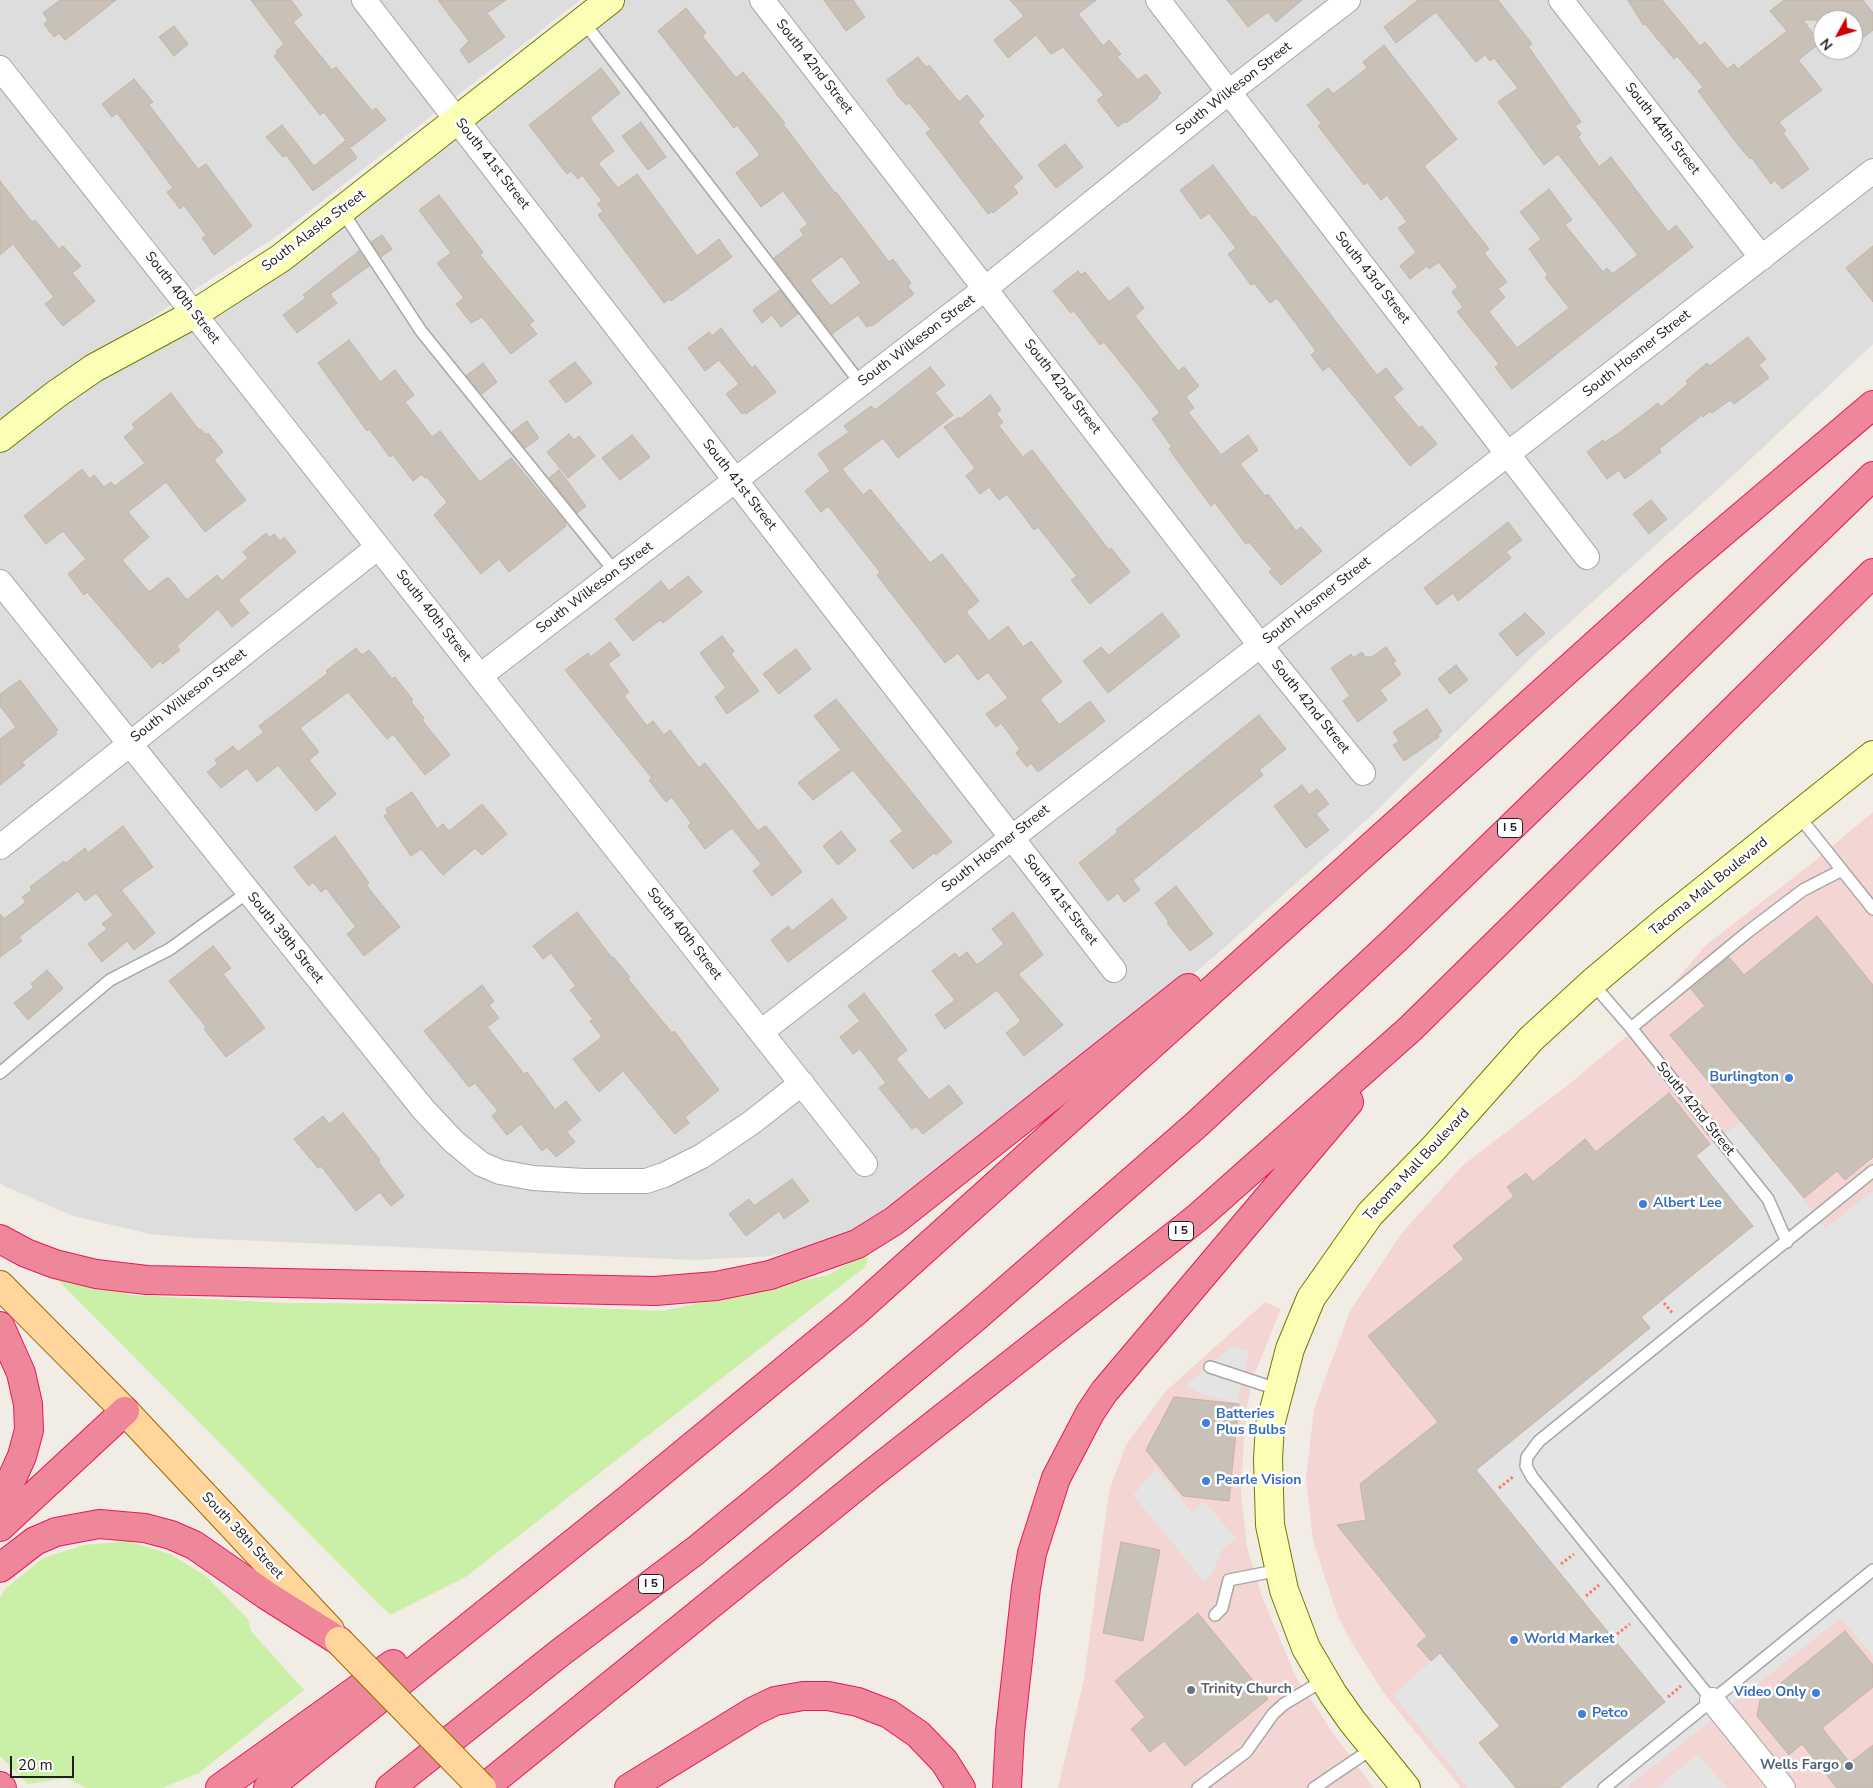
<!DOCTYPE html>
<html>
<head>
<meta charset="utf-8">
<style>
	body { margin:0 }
	#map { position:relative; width:1873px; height:1788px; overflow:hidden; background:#f1ede5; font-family:"Nunito Sans",sans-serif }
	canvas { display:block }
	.north { position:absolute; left:1813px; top:10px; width:50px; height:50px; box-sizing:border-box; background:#fff; border:1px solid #a6a6a6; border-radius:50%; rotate:231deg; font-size:14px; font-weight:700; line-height:20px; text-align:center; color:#202020 }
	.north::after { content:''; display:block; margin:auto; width:18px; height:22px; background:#cf0100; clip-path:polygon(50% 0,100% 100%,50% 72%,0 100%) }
	.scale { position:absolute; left:10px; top:1756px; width:64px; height:22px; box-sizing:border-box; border:2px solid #202020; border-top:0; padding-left:6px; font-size:15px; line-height:18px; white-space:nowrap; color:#202020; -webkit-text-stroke:4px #fff; paint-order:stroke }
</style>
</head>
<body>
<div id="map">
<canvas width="1873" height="1788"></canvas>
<div class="north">N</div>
<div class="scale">20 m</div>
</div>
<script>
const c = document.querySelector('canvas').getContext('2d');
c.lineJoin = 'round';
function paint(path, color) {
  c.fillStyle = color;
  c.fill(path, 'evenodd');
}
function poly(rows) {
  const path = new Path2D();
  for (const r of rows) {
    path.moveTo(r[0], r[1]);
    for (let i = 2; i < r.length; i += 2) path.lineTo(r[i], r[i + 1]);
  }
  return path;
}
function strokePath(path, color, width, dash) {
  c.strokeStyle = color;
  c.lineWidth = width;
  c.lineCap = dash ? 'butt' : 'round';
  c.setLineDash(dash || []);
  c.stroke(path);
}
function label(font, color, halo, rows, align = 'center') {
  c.font = font + ' "Nunito Sans",sans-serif';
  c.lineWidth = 5;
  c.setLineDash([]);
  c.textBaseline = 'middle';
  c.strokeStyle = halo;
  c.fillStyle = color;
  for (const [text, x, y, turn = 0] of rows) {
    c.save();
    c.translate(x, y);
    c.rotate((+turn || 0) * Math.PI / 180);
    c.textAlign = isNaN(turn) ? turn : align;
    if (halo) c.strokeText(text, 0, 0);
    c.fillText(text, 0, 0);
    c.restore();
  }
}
const residential = poly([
	[0,0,580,0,280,234,61,377,0,423],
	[610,0,1873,0,1873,344,1739,470,1537,652,1372,815,1216,955,1071,1077,881,1221,811,1247,771,1256,696,1260,192,1238,150,1234,73,1216,4,1186,0,1183,0,438,150,338],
	[1823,20,1853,20,1853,50,1823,50]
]);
const commercial = poly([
	[1873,812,1873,1788,1461,1788,1383,1692,1352,1643,1338,1617,1313,1541,1306,1478,1314,1409,1350,1311,1401,1234,1463,1165,1568,1085,1634,1030,1706,945,1811,864],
	[1265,1302,1281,1309,1252,1380,1245,1419,1241,1493,1247,1546,1261,1594,1295,1675,1333,1733,1374,1788,1058,1788,1084,1679,1109,1491,1126,1445,1166,1391]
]);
const grass = poly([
	[870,1250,865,1267,467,1576,390,1615,52,1274,132,1295,286,1303,496,1304,662,1311,828,1275],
	[128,1541,170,1554,206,1576,248,1619,251,1631,304,1690,199,1773,162,1788,86,1788,66,1778,28,1784,0,1756,0,1598,5,1589,43,1558,84,1545]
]);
const parking = poly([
	[1741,1121,1826,1228,1873,1191,1873,1657,1841,1618,1626,1788,1561,1788,1665,1702,1476,1470,1652,1327,1641,1317,1753,1226,1696,1156],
	[1232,1346,1249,1351,1237,1403,1205,1395,1185,1386],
	[1156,1468,1192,1512,1205,1502,1236,1538,1223,1549,1211,1576,1204,1582,1133,1495],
	[1440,1653,1500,1726,1519,1788,1468,1788,1393,1695],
	[1698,1754,1727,1788,1656,1788]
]);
const building = poly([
	[60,0,116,0,65,40,59,33,54,37,44,24,48,20,43,13,60,0],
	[251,0,291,0,302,15,293,22,332,70,336,67,372,111,376,108,386,120,351,147,324,112,320,115,274,56,278,53,276,51,284,44,251,0],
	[438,0,506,0,487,13,505,37,469,63,460,50,469,41,438,0],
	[824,0,853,0,865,17,846,31,824,0],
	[1010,0,1096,0,1078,14,1103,46,1109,40,1121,54,1117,57,1138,80,1146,74,1161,93,1157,97,1158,98,1126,123,1125,121,1118,127,1097,100,1104,95,1063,47,1051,54,1036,35,1008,58,994,40,1024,16,1010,0],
	[1227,0,1302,0,1276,22,1268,12,1248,27,1227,0],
	[1418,0,1498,0,1532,44,1528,46,1581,122,1575,126,1581,134,1578,137,1599,167,1611,157,1668,232,1676,225,1693,247,1512,389,1495,367,1499,364,1457,312,1463,307,1452,292,1458,287,1439,262,1429,269,1427,266,1410,279,1400,266,1416,252,1398,228,1407,222,1387,195,1381,200,1367,182,1364,185,1318,126,1321,123,1307,105,1328,88,1333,94,1367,68,1363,62,1384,45,1457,139,1424,166,1489,249,1484,253,1507,282,1498,289,1505,297,1489,312,1517,348,1569,308,1545,277,1548,275,1529,249,1541,239,1520,212,1549,189,1572,220,1565,225,1603,272,1607,268,1612,274,1638,255,1558,154,1544,165,1498,102,1518,88,1494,58,1490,61,1485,55,1476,62,1436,12,1396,43,1384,27,1418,0],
	[1628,0,1662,0,1700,46,1705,42,1727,69,1734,64,1738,69,1787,31,1770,11,1784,0,1863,0,1873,13,1873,30,1853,46,1853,20,1803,20,1820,43,1798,60,1822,90,1779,122,1786,131,1783,133,1809,169,1782,189,1775,180,1771,184,1752,158,1750,159,1738,145,1698,91,1703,87,1677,56,1674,59,1645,24,1643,25,1628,0],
	[686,8,706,33,702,36,736,78,743,72,785,123,783,124,835,193,836,192,889,262,893,259,911,283,908,286,914,294,872,326,870,325,867,327,858,315,832,334,774,258,804,235,800,230,808,224,783,191,761,207,736,173,760,155,737,125,734,128,658,31,686,8],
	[842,256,861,283,831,306,810,280,842,256],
	[174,26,188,44,174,56,159,37,174,26],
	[918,57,926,67,929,65,959,102,967,95,984,116,978,122,1023,178,1013,186,1018,193,993,213,992,211,988,214,926,133,931,129,909,103,906,105,898,96,887,80,918,57],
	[601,68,620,93,590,118,614,151,598,163,618,188,637,174,697,256,719,239,732,257,671,301,669,299,664,303,598,215,603,211,597,204,602,201,582,175,578,179,571,171,567,174,529,125,601,68],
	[134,79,153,102,149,105,198,169,206,164,252,226,214,255,202,238,206,235,184,205,180,209,167,192,173,188,139,142,117,113,112,117,102,104,134,79],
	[641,122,666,157,648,170,622,136,641,122],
	[282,125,314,166,345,141,357,158,313,191,286,155,283,157,266,137,282,125],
	[1065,144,1083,167,1056,188,1038,165,1065,144],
	[1213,165,1253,218,1255,216,1377,375,1386,368,1403,389,1393,397,1419,428,1422,426,1437,444,1410,466,1329,366,1323,371,1311,355,1316,351,1277,298,1270,303,1254,283,1251,285,1228,254,1236,248,1209,213,1201,219,1180,190,1213,165],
	[0,181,32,222,35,220,59,249,63,246,81,266,72,273,95,301,63,326,45,304,54,297,13,244,0,255,0,181],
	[439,195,483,252,480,255,534,321,529,324,537,334,511,354,482,317,471,323,456,304,464,298,437,263,451,253,419,210,439,195],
	[382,235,392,249,381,257,371,242,382,235],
	[1873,246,1873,302,1846,268,1873,246],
	[359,251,369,266,330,294,337,303,297,333,283,315,306,298,303,295,359,251],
	[1078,271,1081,275,1085,272,1109,302,1128,287,1144,308,1135,316,1178,371,1184,367,1199,386,1186,397,1194,408,1188,412,1221,455,1248,435,1258,450,1240,464,1265,496,1268,494,1296,531,1301,527,1322,551,1281,585,1269,572,1272,569,1249,542,1246,544,1215,503,1211,506,1169,449,1172,447,1152,419,1160,413,1140,387,1104,342,1100,345,1074,311,1071,313,1053,291,1078,271],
	[780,290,798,314,781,327,772,315,762,323,753,310,780,290],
	[721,328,752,368,755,365,776,392,746,414,745,412,742,414,726,394,739,384,719,360,705,371,688,348,709,332,712,336,721,328],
	[1748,337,1766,359,1759,365,1769,378,1734,404,1730,400,1712,413,1710,411,1703,417,1702,415,1659,449,1661,452,1625,479,1619,470,1607,479,1587,452,1603,440,1605,442,1619,433,1658,403,1661,407,1688,384,1686,381,1707,363,1710,366,1748,337],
	[349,340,380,382,395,370,414,395,405,402,432,437,440,431,480,482,511,458,565,522,566,526,509,572,499,559,481,574,434,515,447,502,427,477,425,478,422,474,413,481,393,455,390,457,369,429,367,431,318,363,349,340],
	[575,362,592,383,566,403,549,381,575,362],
	[483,363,497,382,482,394,466,376,483,363],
	[930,367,945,385,935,393,953,415,898,458,883,438,842,469,863,495,870,489,930,563,942,554,979,601,966,612,989,641,1008,626,1023,647,1031,641,1062,682,1040,699,1059,725,1090,701,1105,721,1038,772,1031,763,1027,767,1016,753,1020,749,1001,723,996,727,986,714,1008,698,988,672,978,680,958,653,945,663,877,575,880,572,828,506,821,512,805,491,830,471,818,454,849,432,844,426,871,406,875,410,930,367],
	[171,393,199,430,201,429,206,435,208,433,223,452,214,460,246,500,205,532,166,482,128,512,149,537,122,560,149,592,168,577,187,600,217,575,222,581,248,558,243,552,266,533,270,538,274,534,280,541,284,537,296,552,238,600,249,613,232,627,218,609,177,646,180,650,163,664,160,661,152,668,87,592,84,595,68,574,86,559,63,531,46,544,24,516,82,469,90,479,94,475,104,487,111,482,115,486,145,463,124,437,135,428,132,424,171,393],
	[990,395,1001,410,996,413,1003,422,999,426,1023,457,1032,450,1109,550,1111,548,1130,572,1090,604,1071,580,1077,576,1038,527,1034,530,1007,494,999,500,989,487,980,494,966,476,975,468,944,427,959,417,960,419,990,395],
	[527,421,539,438,525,448,512,432,527,421],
	[569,434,574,440,579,436,595,456,568,478,547,452,569,434],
	[632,435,650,457,620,480,602,458,632,435],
	[559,470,586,506,577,513,549,478,559,470],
	[1651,500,1667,519,1649,534,1633,514,1651,500],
	[1508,522,1522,540,1506,552,1511,558,1458,601,1453,593,1437,605,1424,588,1508,522],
	[688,576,702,592,663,623,660,620,633,641,615,619,661,581,669,591,688,576],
	[1162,613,1180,636,1108,693,1083,661,1101,647,1109,655,1162,613],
	[1525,613,1545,633,1517,656,1499,634,1525,613],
	[722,636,734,651,731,654,759,691,727,714,715,697,726,688,700,653,722,636],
	[610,642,620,655,608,664,629,692,624,696,647,726,653,721,664,735,670,730,699,768,705,763,758,831,765,826,767,827,802,872,772,896,753,871,761,864,732,828,705,849,688,826,691,823,672,797,666,802,649,780,652,778,565,670,588,653,591,657,610,642],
	[1386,647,1396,661,1393,663,1401,674,1380,690,1387,700,1358,722,1343,701,1350,696,1331,668,1351,654,1353,658,1362,652,1366,658,1369,656,1370,658,1386,647],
	[356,648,362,655,369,650,392,679,395,677,413,700,411,702,424,718,422,720,450,755,425,775,393,734,387,739,348,692,300,728,319,752,309,760,336,794,316,811,278,765,257,782,247,768,221,788,207,772,218,764,215,760,233,746,238,752,264,732,259,726,328,673,326,671,356,648],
	[796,649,811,669,779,694,763,674,796,649],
	[1456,665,1468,680,1450,694,1438,679,1456,665],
	[20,680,58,730,55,732,57,734,22,762,25,765,0,785,0,739,16,727,0,706,0,694,20,680],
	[836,699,952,842,936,855,934,853,913,869,890,841,903,831,853,770,813,800,798,783,841,750,814,716,836,699],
	[1427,709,1442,731,1438,735,1439,737,1404,761,1393,745,1399,741,1393,732,1427,709],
	[1259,715,1286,749,1259,770,1263,775,1133,880,1140,890,1124,902,1118,893,1108,901,1079,863,1118,832,1116,830,1259,715],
	[1302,785,1309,795,1317,789,1329,804,1316,814,1329,830,1306,848,1274,806,1302,785],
	[412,792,437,829,443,824,449,831,482,804,507,834,482,855,475,848,443,875,421,849,411,856,384,816,388,813,386,809,412,792],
	[123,826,153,867,121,890,155,933,134,950,127,941,102,962,88,944,107,929,102,924,113,915,96,893,85,901,78,891,19,937,22,941,0,957,0,914,4,919,26,902,22,897,32,890,30,887,64,861,66,863,85,848,88,853,123,826],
	[841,831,856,850,838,865,823,846,841,831],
	[335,836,369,883,366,885,400,927,364,956,347,934,356,927,326,888,321,892,313,882,309,886,294,867,335,836],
	[1176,886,1213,934,1190,951,1167,923,1169,922,1155,903,1176,886],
	[832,899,847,918,788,962,771,940,788,926,792,931,832,899],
	[577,912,612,958,613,957,630,977,628,979,672,1033,674,1031,719,1090,685,1117,689,1123,675,1134,623,1071,599,1092,573,1059,602,1037,590,1021,593,1019,570,990,576,986,551,953,543,959,533,946,577,912],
	[1013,912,1043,955,1018,974,1063,1025,1024,1056,1006,1033,1021,1021,997,990,945,1029,935,1015,955,1000,932,971,955,953,959,958,967,952,977,965,1004,944,992,929,1013,912],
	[1817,916,1873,985,1873,1157,1845,1180,1837,1171,1804,1198,1670,1035,1705,1006,1691,989,1729,957,1744,975,1817,916],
	[213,946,231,968,223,974,265,1028,226,1057,204,1029,206,1027,169,981,213,946],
	[47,970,63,988,28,1020,14,1003,34,987,31,984,47,970],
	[482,985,494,1001,489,1005,499,1018,487,1027,524,1074,527,1072,555,1110,566,1101,581,1120,567,1132,575,1142,556,1157,547,1147,542,1151,521,1124,507,1135,492,1116,498,1111,475,1083,469,1087,424,1031,482,985],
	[864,993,907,1050,896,1059,929,1100,949,1085,963,1103,923,1134,916,1126,912,1129,879,1088,886,1083,860,1049,853,1054,840,1037,860,1021,848,1006,864,993],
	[1669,1093,1710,1144,1696,1156,1753,1226,1641,1317,1650,1328,1476,1470,1665,1702,1559,1788,1516,1788,1479,1743,1500,1726,1440,1653,1431,1661,1417,1645,1427,1636,1337,1525,1366,1520,1360,1484,1438,1422,1368,1336,1464,1259,1453,1246,1514,1196,1507,1187,1526,1173,1533,1182,1585,1139,1596,1152,1669,1093],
	[343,1113,380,1160,378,1161,404,1196,391,1206,380,1192,356,1211,321,1166,318,1168,294,1139,323,1116,329,1124,343,1113],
	[792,1179,809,1201,784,1219,779,1211,746,1236,729,1214,749,1199,754,1206,792,1179],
	[1174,1397,1239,1404,1229,1501,1183,1496,1146,1450,1174,1397],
	[1121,1542,1160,1550,1143,1641,1103,1633,1121,1542],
	[1198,1613,1268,1699,1185,1766,1164,1741,1150,1752,1131,1729,1145,1717,1115,1681,1198,1613],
	[1845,1631,1873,1665,1873,1687,1822,1728,1850,1763,1873,1745,1873,1788,1837,1788,1802,1744,1789,1755,1757,1716,1760,1700,1845,1631]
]);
const path = poly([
	[1664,1303,1673,1314],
	[1499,1488,1514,1476],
	[1561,1564,1574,1554],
	[1586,1596,1599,1585],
	[1617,1634,1630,1624],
	[1668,1697,1681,1686]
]);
const lane = poly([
	[583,21,861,384],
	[342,211,421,331,616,573],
	[1798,815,1873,909],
	[1592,983,1631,1028,1768,1199,1787,1242],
	[1631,1028,1749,931,1803,890,1842,870],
	[0,1073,110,980,170,949,248,892],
	[1210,1367,1280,1390],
	[1215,1615,1222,1608,1229,1580,1280,1570],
	[1712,1700,1532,1477,1526,1466,1527,1457,1539,1441,1873,1171],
	[1198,1788,1246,1752,1273,1714,1284,1704,1324,1680],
	[1314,1788,1373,1748],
	[1604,1788,1873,1570]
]);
const street = poly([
	[364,0,1114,970],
	[762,0,1260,645,1363,773],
	[1158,0,1587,557],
	[1561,0,1762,258],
	[0,68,865,1164],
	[0,582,423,1109,453,1141,481,1164,500,1172,533,1178,584,1181,646,1181,664,1175,702,1156,751,1123,802,1083],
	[480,676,986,288,1229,92,1348,0],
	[0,847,378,547],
	[761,1032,1873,171],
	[1712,1700,1783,1788]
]);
const secondary = poly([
	[0,438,55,395,94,368,194,314,281,258,610,0],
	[1406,1788,1352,1721,1333,1694,1306,1648,1284,1590,1270,1525,1268,1459,1270,1425,1290,1349,1311,1298,1370,1214,1434,1148,1531,1039,1592,983,1668,919,1873,755]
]);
const primary = poly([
	[0,1285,125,1411,330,1630]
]);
const highway = poly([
	[0,1239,26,1253,55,1264,96,1274,147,1280,655,1291,716,1286,770,1275,857,1244,894,1221,1188,988],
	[0,1326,21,1373,28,1404,29,1430,22,1456,0,1505],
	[0,1527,125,1411],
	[0,1568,35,1541,56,1532,99,1524,145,1528,171,1535,194,1545,266,1595,339,1641],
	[0,1786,2,1788],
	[220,1788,393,1664],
	[268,1788,626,1501,854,1313,1676,572,1873,405],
	[390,1788,561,1652,695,1551,777,1484,977,1316,1196,1125,1396,939,1873,476],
	[484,1788,869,1476,1197,1218,1410,1029,1873,573],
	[629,1788,754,1711,775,1701,803,1696,828,1696,858,1702,889,1714,918,1734,944,1761,961,1788],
	[1007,1788,1010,1732,1026,1588,1032,1553,1056,1478,1090,1413,1104,1392,1349,1102]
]);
const primaryBridge = poly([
	[339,1641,482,1788]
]);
const markers = [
	[1789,1078,5,"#3f7fe0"],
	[1643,1204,5,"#3f7fe0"],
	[1206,1423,5,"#3f7fe0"],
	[1206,1481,5,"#3f7fe0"],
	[1514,1640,5,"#3f7fe0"],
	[1191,1690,5,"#6b7280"],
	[1816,1693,5,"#3f7fe0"],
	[1582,1714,5,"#3f7fe0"],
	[1849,1766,5,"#5c6f8a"]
];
const shields = [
	[1510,828,25],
	[1181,1231,25],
	[651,1584,25]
];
const shieldNames = [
	["I 5",1510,828],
	["I 5",1181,1231],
	["I 5",651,1584]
];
const streetNames = [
	["South 42nd Street",814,67,52],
	["South Wilkeson Street",1234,89,-38],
	["South 44th Street",1662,129,52],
	["South 41st Street",492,164,52],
	["South Alaska Street",314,231,-37],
	["South 43rd Street",1372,278,52],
	["South 40th Street",182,298,52],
	["South Wilkeson Street",917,341,-37],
	["South Hosmer Street",1637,354,-38],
	["South 42nd Street",1062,387,52],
	["South 41st Street",739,485,52],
	["South Wilkeson Street",595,588,-37],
	["South Hosmer Street",1317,601,-38],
	["South 40th Street",433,616,52],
	["South Wilkeson Street",189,696,-38],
	["South 42nd Street",1310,707,51],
	["South Hosmer Street",996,849,-38],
	["Tacoma Mall Boulevard",1709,887,-39],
	["South 41st Street",1060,900,52],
	["South 40th Street",684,934,52],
	["South 39th Street",285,938,51],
	["South 42nd Street",1695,1109,51],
	["Tacoma Mall Boulevard",1417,1165,-47],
	["South 38th Street",242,1536,47]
];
const shopNames = [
	["Burlington",1779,1078,"right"],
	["Albert Lee",1653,1204],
	["Batteries",1216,1415],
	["Plus Bulbs",1216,1431],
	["Pearle Vision",1216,1481],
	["World Market",1524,1640],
	["Video Only",1806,1693,"right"],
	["Petco",1592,1714]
];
const worshipNames = [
	["Trinity Church",1201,1690]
];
const serviceNames = [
	["Wells Fargo",1839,1766]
];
paint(residential, '#dedddd');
paint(commercial, '#f3d5d3');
paint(grass, '#caefa7');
paint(parking, '#e4e4e4');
paint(building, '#c9c0b8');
strokePath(building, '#c4b4a6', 1);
strokePath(lane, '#a7a7a7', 14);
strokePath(street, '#a7a7a7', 26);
strokePath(secondary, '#6f7d00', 30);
strokePath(primary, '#9b6900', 30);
strokePath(highway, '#ea175e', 30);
strokePath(path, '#ff7968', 3, [2.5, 2.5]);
strokePath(lane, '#fff', 11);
strokePath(street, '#fff', 24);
strokePath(secondary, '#fbffb6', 28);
strokePath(primary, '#ffd59c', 28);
strokePath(highway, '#ee879a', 28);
strokePath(primaryBridge, '#9b6900', 30, []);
strokePath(primaryBridge, '#ffd59c', 28);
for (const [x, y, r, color] of markers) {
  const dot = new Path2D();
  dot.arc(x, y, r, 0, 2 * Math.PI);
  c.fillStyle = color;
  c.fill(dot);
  strokePath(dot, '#fff', 2);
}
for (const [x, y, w] of shields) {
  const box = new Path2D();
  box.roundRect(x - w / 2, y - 9.5, w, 19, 4);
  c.fillStyle = '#fff';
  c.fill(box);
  strokePath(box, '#202020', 1);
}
label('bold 12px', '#202020', null, shieldNames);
label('14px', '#202020', '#fff', streetNames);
label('bold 14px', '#366cbe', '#fff', shopNames, 'left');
label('bold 14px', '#5b616d', '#fff', worshipNames, 'left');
label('bold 14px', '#4e5e75', '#fff', serviceNames, 'right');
</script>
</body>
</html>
